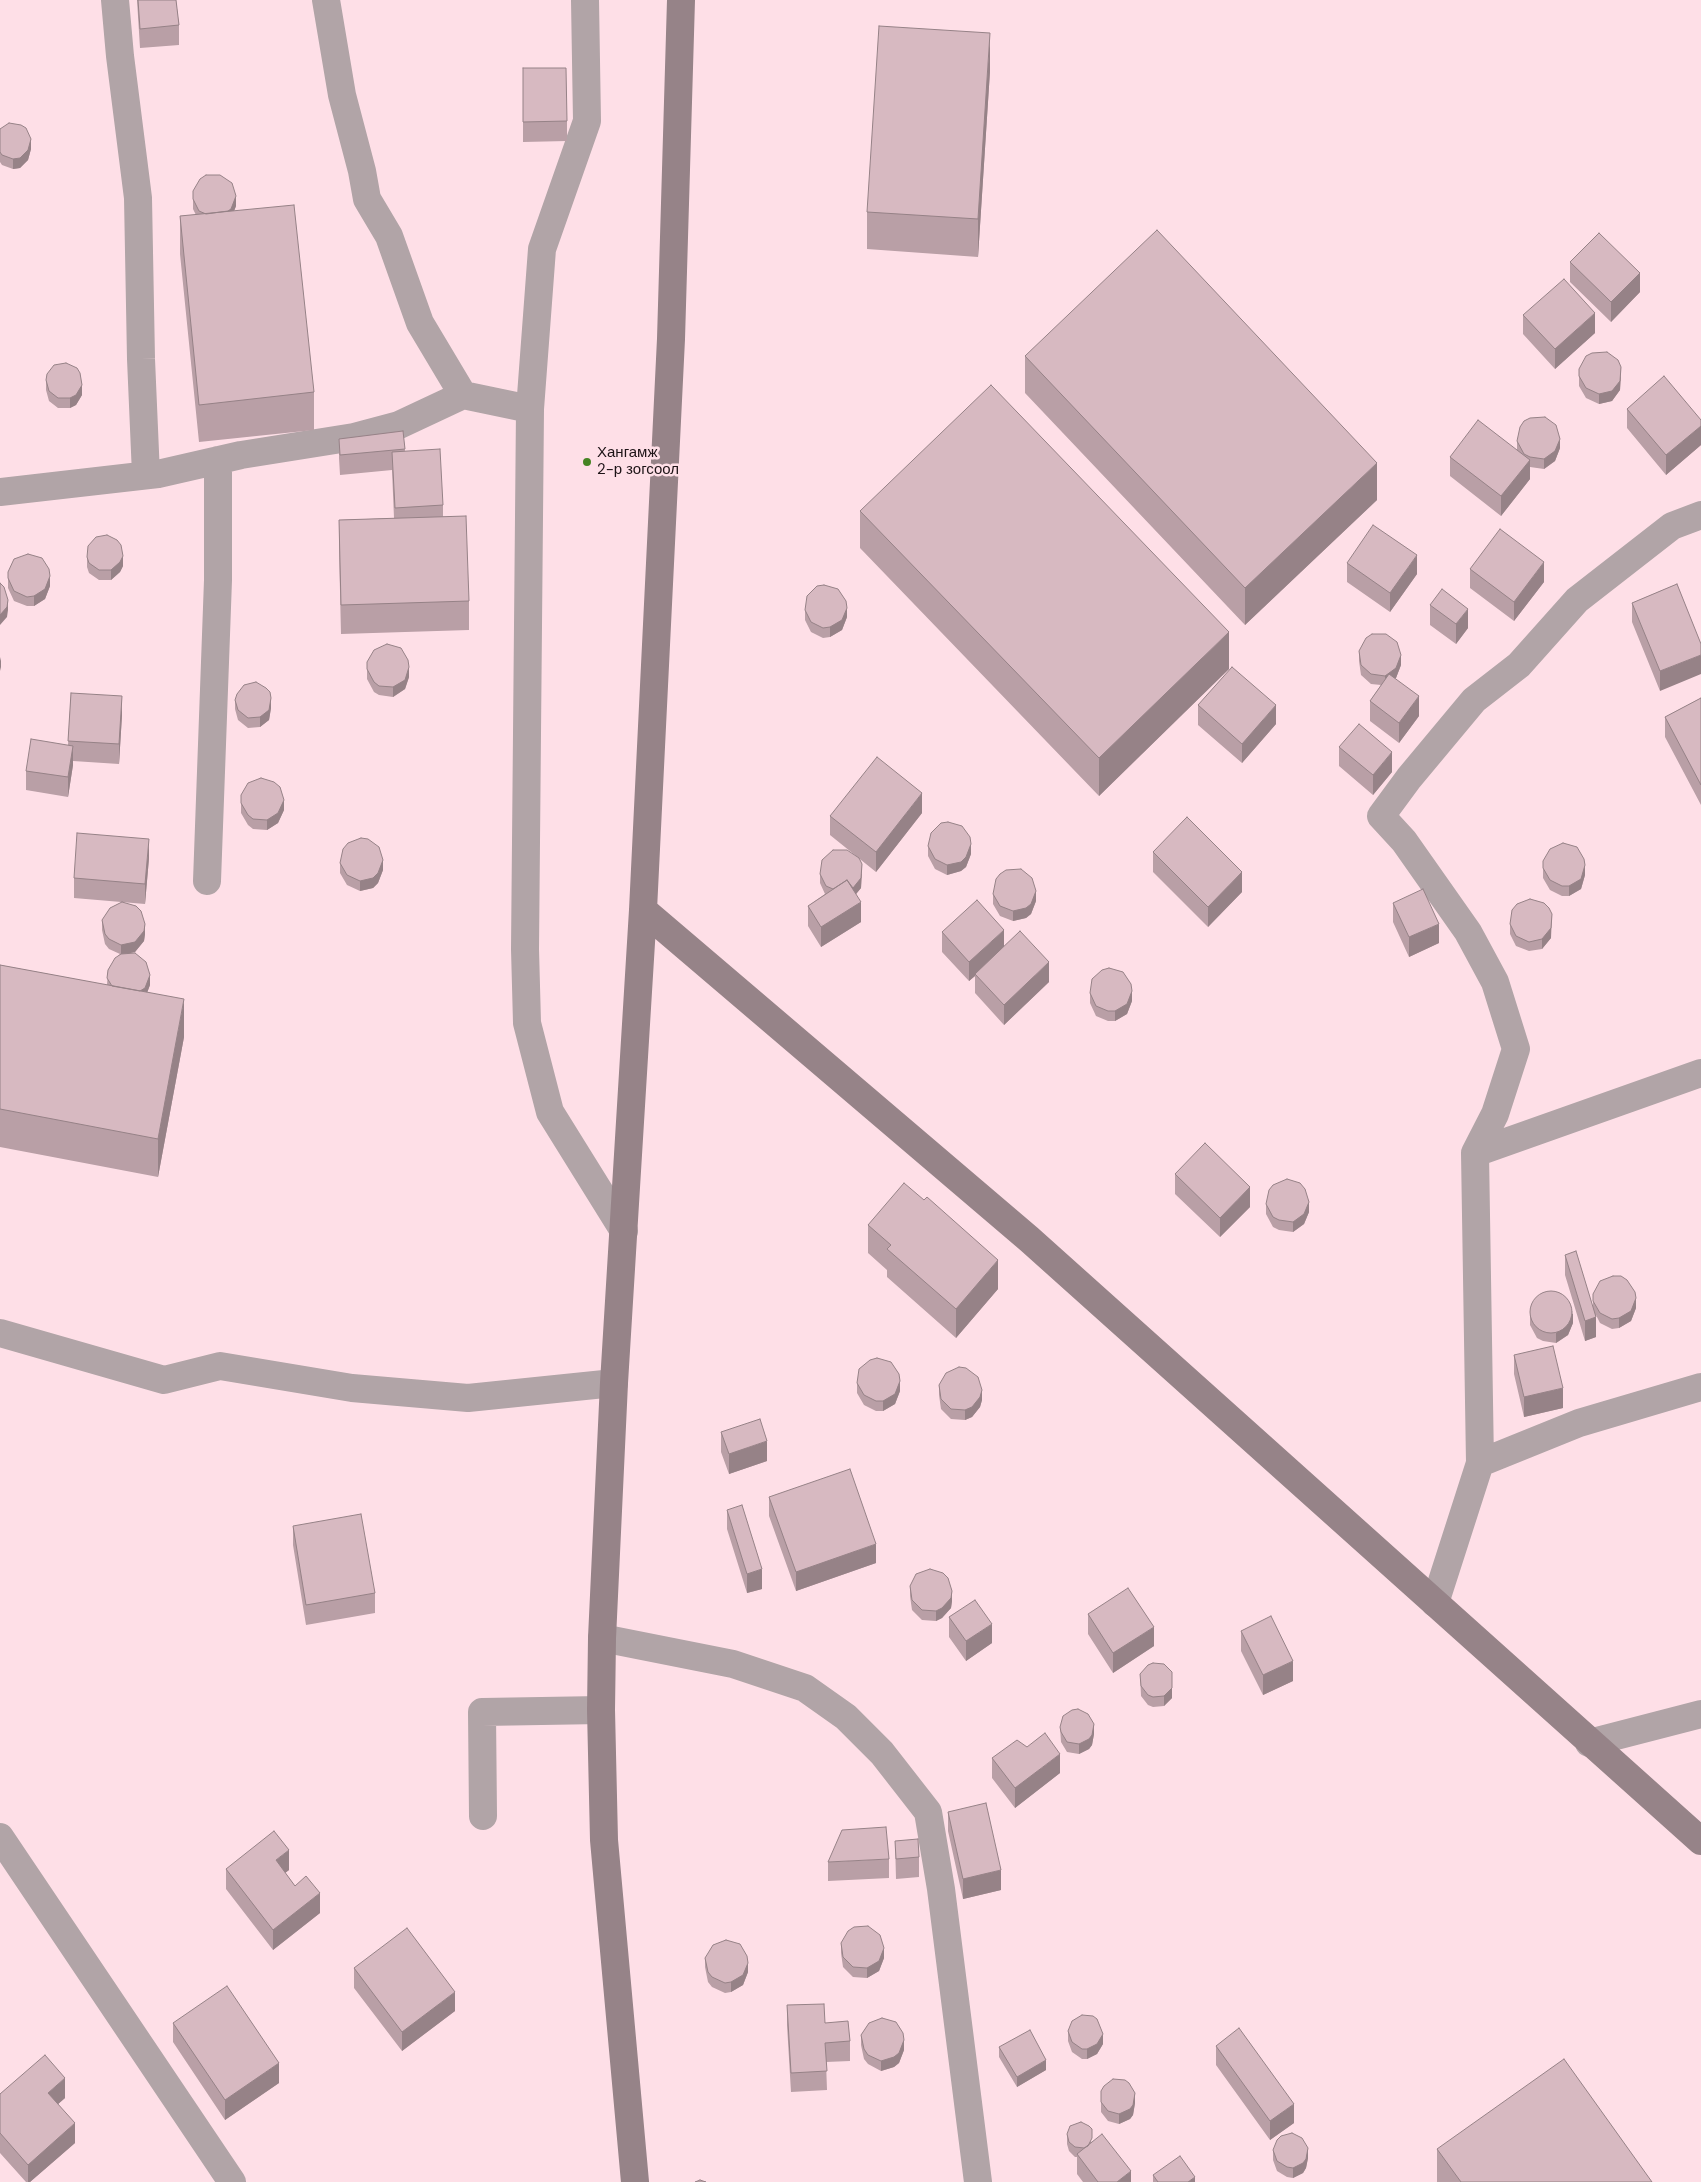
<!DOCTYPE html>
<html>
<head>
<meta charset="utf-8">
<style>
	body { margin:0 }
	canvas { display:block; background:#fedfe7 }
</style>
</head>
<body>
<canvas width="1701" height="2182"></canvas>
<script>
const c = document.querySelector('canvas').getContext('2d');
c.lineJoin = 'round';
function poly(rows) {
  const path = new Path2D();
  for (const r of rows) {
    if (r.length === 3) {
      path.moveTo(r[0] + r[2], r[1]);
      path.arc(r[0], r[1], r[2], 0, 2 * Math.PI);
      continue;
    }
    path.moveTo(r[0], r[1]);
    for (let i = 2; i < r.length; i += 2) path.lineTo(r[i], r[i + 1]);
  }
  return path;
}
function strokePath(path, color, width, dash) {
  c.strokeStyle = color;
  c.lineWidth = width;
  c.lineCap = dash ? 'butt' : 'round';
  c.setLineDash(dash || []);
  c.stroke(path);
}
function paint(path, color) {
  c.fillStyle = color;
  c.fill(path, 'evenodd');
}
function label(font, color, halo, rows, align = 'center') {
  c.font = font + ' "DM Sans",sans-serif';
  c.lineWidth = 5;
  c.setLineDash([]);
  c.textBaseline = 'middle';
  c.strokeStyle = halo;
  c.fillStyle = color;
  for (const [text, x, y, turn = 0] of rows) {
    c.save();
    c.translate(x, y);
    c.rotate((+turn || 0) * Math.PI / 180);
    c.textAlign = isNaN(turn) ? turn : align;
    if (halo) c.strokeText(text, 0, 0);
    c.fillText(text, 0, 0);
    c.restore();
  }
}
const street = poly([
	[115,0,120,56,138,198,141,359,146,475],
	[326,0,342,95,362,171,367,199,389,236,420,323,463,395,530,409],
	[585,0,587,121,542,249,530,409,525,949,527,1023,550,1112,624,1231],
	[0,492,158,474,241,455,354,437,399,425,463,395],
	[207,881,218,580,218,460],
	[1475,1153,1701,1073],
	[0,1333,164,1380,220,1366,352,1388,468,1398,614,1383],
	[1480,1463,1579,1423,1701,1387],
	[1435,1603,1480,1463,1475,1153,1495,1114,1516,1049,1495,982,1468,932,1404,841,1381,816,1409,778,1474,700,1519,665,1577,600,1672,526,1701,515],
	[602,1638,733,1664,805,1688,846,1717,882,1753,928,1812,941,1889,978,2182],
	[1589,1743,1701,1714],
	[483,1816,482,1712,601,1710],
	[0,1837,232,2182]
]);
const secondary = poly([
	[643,910,1029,1239,1701,1841],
	[635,2182,604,1840,601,1710,602,1638,614,1383,643,910,671,339,681,0]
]);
const wall = poly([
	[137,0,176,0,179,25,179,45,140,48],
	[523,68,567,121,567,141,523,142],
	[990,71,978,257,867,249,867,212],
	[0,129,31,149,28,160,20,168,13,169,2,165,0,162],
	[193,191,236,206,234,211,314,392,314,430,199,442,180,254,180,216,196,215,193,209],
	[1570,262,1640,292,1611,322,1570,282],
	[1523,315,1595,333,1555,369,1523,334],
	[1025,356,1377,500,1245,625,1025,393],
	[1579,369,1621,377,1620,390,1612,401,1599,404,1586,398,1579,386],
	[46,380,82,395,76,405,70,408,58,408,49,401,46,390],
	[1627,409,1701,420,1701,445,1666,475,1627,428],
	[403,431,405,451,443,505,443,516,469,601,469,630,341,634,339,549,339,520,394,518,392,470,340,475,339,458,339,439],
	[1517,441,1560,448,1555,461,1544,469,1530,467,1530,479,1501,516,1450,476,1450,457,1517,450],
	[860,511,1229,669,1099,796,860,548],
	[87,557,123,566,120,572,111,580,99,580,89,573,87,567],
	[1347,563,1417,574,1390,612,1347,582],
	[1470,569,1544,582,1514,621,1470,588],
	[8,572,50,586,45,599,34,606,27,606,14,601,8,588],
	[1677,584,1660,691,1632,622,1632,603],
	[1430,605,1468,628,1456,644,1430,625],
	[805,610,847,617,842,630,830,637,823,638,811,632,805,620],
	[1359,651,1401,665,1396,678,1395,679,1419,716,1399,743,1370,721,1370,701,1381,685,1371,684,1361,675,1359,661],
	[367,662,409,677,405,689,393,697,379,695,374,692,367,679],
	[71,693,122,715,119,764,73,761,73,765,68,797,26,790,26,771,68,745],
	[1701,698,1701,805,1665,737,1665,717],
	[235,700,271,708,269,720,260,727,248,728,238,720,235,709],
	[1198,705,1276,724,1242,763,1198,725],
	[1339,747,1392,772,1373,795,1339,766],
	[241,795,284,810,278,823,267,830,253,829,248,825,241,813],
	[922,813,876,872,830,835,830,816],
	[928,846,971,854,966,867,961,871,947,875,935,869,928,856],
	[1153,852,1242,892,1208,927,1153,872],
	[149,858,145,904,74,898,74,878],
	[1543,861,1585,875,1581,889,1569,896,1562,896,1550,890,1543,878],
	[340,863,383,870,378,883,373,888,360,891,347,885,340,873],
	[820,874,862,874,861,888,856,894,861,922,821,947,808,926,808,906,825,894,820,883],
	[993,894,1036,901,1031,914,1026,918,1013,921,1000,916,993,904],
	[1393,903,1439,943,1409,957,1393,922],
	[102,920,145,934,144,941,135,952,126,954,150,985,147,993,184,1037,158,1177,0,1147,0,965,107,985,108,970,120,954,109,949,105,944,102,930],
	[1510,924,1551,938,1542,949,1529,951,1516,946,1510,934],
	[942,932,1049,982,1004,1025,975,993,975,976,969,981,942,952],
	[1090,993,1132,1001,1127,1014,1115,1021,1108,1021,1096,1016,1090,1003],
	[1175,1174,1250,1207,1220,1237,1175,1194],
	[924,1200,998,1289,956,1338,887,1277,887,1270,868,1253,868,1225],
	[1266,1204,1309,1212,1304,1224,1293,1232,1279,1230,1273,1227,1266,1214],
	[1565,1255,1593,1307,1593,1294,1636,1308,1631,1321,1619,1328,1612,1329,1600,1323,1596,1315,1596,1337,1585,1341,1565,1275],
	[1530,1315,1573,1323,1568,1335,1556,1343,1543,1341,1537,1338,1530,1325],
	[1514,1355,1563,1408,1524,1417,1514,1374],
	[857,1383,900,1391,895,1404,883,1411,876,1411,864,1405,857,1393],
	[939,1385,982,1400,980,1407,972,1417,965,1420,951,1419,941,1409,939,1395],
	[721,1432,767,1461,729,1474,721,1452],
	[769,1497,876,1563,796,1591,769,1516],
	[727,1510,762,1589,747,1593,727,1529],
	[293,1526,375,1593,375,1613,306,1625,293,1545],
	[910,1586,952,1601,951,1608,942,1618,936,1621,922,1620,912,1610,910,1596],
	[1088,1614,1154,1646,1113,1673,1088,1634],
	[949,1617,992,1643,966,1661,949,1637],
	[1241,1631,1293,1681,1263,1695,1241,1651],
	[1140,1674,1172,1698,1164,1706,1153,1707,1148,1705,1141,1696],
	[1060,1727,1094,1734,1092,1745,1089,1749,1079,1754,1067,1752,1061,1742],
	[992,1758,1060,1773,1015,1808,992,1778],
	[948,1812,1001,1890,963,1899,948,1831],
	[895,1841,919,1857,919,1877,896,1879],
	[889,1859,889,1878,828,1881,828,1862],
	[226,1869,289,1870,285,1873,295,1886,320,1913,273,1950,226,1889],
	[841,1943,884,1958,879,1971,867,1978,853,1977,843,1967,841,1953],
	[705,1958,748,1972,743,1985,731,1992,725,1993,712,1987,708,1982,705,1967],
	[354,1968,455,2011,402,2051,354,1988],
	[787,2005,825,2023,850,2041,850,2061,826,2062,827,2090,791,2092,787,2025],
	[173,2023,279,2083,225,2120,173,2042],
	[1068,2031,1103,2044,1097,2054,1087,2059,1082,2059,1072,2052,1068,2041],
	[861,2035,904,2050,899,2063,894,2067,881,2071,868,2064,864,2059,861,2045],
	[1216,2046,1294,2123,1270,2140,1216,2065],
	[999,2047,1046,2070,1017,2087,999,2057],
	[1101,2091,1135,2103,1133,2115,1130,2119,1119,2124,1108,2121,1101,2112],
	[0,2094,65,2098,58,2104,75,2143,30,2182,26,2182,0,2153],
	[1067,2134,1092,2142,1131,2182,1083,2182,1077,2174,1077,2157,1075,2157,1069,2151,1067,2144],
	[1437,2149,1652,2182,1437,2182],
	[1273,2150,1308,2158,1306,2168,1303,2173,1293,2178,1287,2177,1277,2171,1273,2160],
	[1153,2175,1195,2182,1153,2182]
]);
const shadedWall = poly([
	[990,33,990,71,978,257,978,219],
	[31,139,31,149,28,160,20,168,13,169,13,159],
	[236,196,236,206,231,219,212,217],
	[1640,273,1640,292,1611,322,1611,302],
	[1595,313,1595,333,1555,369,1555,349],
	[1621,367,1620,390,1612,401,1599,404,1599,394],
	[82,385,82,395,76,405,70,408,70,398],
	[1701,426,1701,445,1666,475,1666,455],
	[1560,439,1560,448,1555,461,1544,469,1544,459],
	[1530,460,1530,479,1501,516,1501,496],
	[1377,463,1377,500,1245,625,1245,588],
	[1417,555,1417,574,1390,612,1390,593],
	[123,556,123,566,120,572,111,580,111,570],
	[1544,562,1544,582,1514,621,1514,602],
	[50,576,50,586,45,599,34,606,34,596],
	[8,600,8,610,7,617,0,625,0,615],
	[847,608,847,617,842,630,830,637,830,627],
	[1468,609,1468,628,1456,644,1456,624],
	[1229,632,1229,669,1099,796,1099,758],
	[1401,655,1401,665,1396,678,1385,685,1385,676],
	[1701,655,1701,674,1660,691,1660,671],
	[1,657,1,667,0,671,0,661],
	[409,667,409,677,405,689,393,697,393,687],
	[122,696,122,715,119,764,119,744],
	[1419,696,1419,716,1399,743,1399,723],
	[271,698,271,708,269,720,260,727,260,717],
	[1276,705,1276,724,1242,763,1242,744],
	[73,746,73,765,68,797,68,777],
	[1392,752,1392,772,1373,795,1373,775],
	[922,793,922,813,876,872,876,852],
	[284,800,284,810,278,823,267,830,267,820],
	[149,839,149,858,145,904,145,884],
	[971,844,971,854,966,867,961,871,947,875,947,865],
	[383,860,383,870,378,883,373,888,360,891,360,881],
	[862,864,861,888,852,899,839,902],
	[1585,865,1585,875,1581,889,1569,896,1569,886],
	[1242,872,1242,892,1208,927,1208,907],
	[1036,891,1036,901,1031,914,1026,918,1013,921,1013,911],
	[861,902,861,922,821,947,821,927],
	[1552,914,1551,938,1542,949,1542,939],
	[145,924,145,934,144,941,135,952,121,955,121,945],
	[1439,924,1439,943,1409,957,1409,937],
	[1004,930,1004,950,975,974,975,976,969,981,969,962],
	[1049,962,1049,982,1004,1025,1004,1005],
	[150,975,150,985,145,998,134,995],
	[1132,991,1132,1001,1127,1014,1115,1021,1115,1011],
	[184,999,184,1037,158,1177,158,1139],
	[1250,1187,1250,1207,1220,1237,1220,1218],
	[1309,1202,1309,1212,1304,1224,1293,1232,1293,1222],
	[998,1260,998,1289,956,1338,956,1309],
	[1636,1298,1636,1308,1631,1321,1619,1328,1619,1318],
	[1573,1313,1573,1323,1568,1335,1556,1343,1556,1333],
	[1596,1317,1596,1337,1585,1341,1585,1321],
	[900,1381,900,1391,895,1404,883,1411,883,1401],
	[1563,1388,1563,1408,1524,1417,1524,1397],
	[982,1390,982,1400,980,1407,972,1417,965,1420,965,1410],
	[767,1441,767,1461,729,1474,729,1454],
	[876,1544,876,1563,796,1591,796,1572],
	[762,1569,762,1589,747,1593,747,1574],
	[952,1591,952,1601,951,1608,942,1618,936,1621,936,1611],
	[992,1624,992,1643,966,1661,966,1641],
	[1154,1627,1154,1646,1113,1673,1113,1653],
	[1293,1661,1293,1681,1263,1695,1263,1675],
	[1172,1688,1172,1698,1164,1706,1164,1696],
	[1094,1724,1094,1734,1092,1745,1089,1749,1079,1754,1079,1744],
	[1060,1754,1060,1773,1015,1808,1015,1788],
	[289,1850,289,1870,276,1880,276,1860],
	[1001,1870,1001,1890,963,1899,963,1879],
	[320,1893,320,1913,273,1950,273,1930],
	[884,1948,884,1958,879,1971,867,1978,867,1968],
	[748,1963,748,1972,743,1985,731,1992,731,1982],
	[455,1992,455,2011,402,2051,402,2032],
	[1103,2034,1103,2044,1097,2054,1087,2059,1087,2049],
	[904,2040,904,2050,899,2063,894,2067,881,2071,881,2061],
	[1046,2060,1046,2070,1017,2087,1017,2077],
	[279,2063,279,2083,225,2120,225,2100],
	[65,2078,65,2098,48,2113,48,2093],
	[1135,2093,1135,2103,1133,2115,1130,2119,1119,2124,1119,2114],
	[1294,2104,1294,2123,1270,2140,1270,2121],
	[75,2123,75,2143,30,2182,28,2182,28,2165],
	[1308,2148,1308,2158,1306,2168,1303,2173,1293,2178,1293,2168],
	[1131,2171,1131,2182,1117,2182],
	[1195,2177,1195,2182,1188,2182]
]);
const building = poly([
	[138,0,176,0,179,25,140,29,138,0],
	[879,26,990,33,978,219,867,212,879,26],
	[523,68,566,68,567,121,523,122,523,68],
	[9,123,21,125,26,128,31,139,28,150,20,158,13,159,2,155,0,152,0,129,9,123],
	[206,175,220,175,232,183,236,196,231,209,228,211,206,214,199,211,193,199,193,191,200,179,206,175],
	[294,205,314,392,199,405,180,216,294,205],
	[1157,230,1377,463,1245,588,1025,356,1157,230],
	[1599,233,1640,273,1611,302,1570,262,1599,233],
	[1564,279,1595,313,1555,349,1523,315,1564,279],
	[1607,352,1618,360,1621,367,1620,381,1612,391,1599,394,1586,388,1579,376,1579,369,1586,356,1592,353,1607,352],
	[66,363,77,368,80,373,82,385,76,395,70,398,58,398,49,391,46,380,47,374,54,365,66,363],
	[1664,376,1701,420,1701,426,1666,455,1627,409,1664,376],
	[991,385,1229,632,1099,758,860,511,991,385],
	[1545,417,1556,425,1560,439,1555,451,1544,459,1530,457,1524,454,1517,441,1520,427,1524,421,1530,418,1545,417],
	[1478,420,1530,460,1501,496,1450,457,1478,420],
	[403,431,405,449,340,455,339,439,403,431],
	[440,449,443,505,395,508,392,452,440,449],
	[466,516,469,601,341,605,339,520,466,516],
	[1373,525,1417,555,1390,593,1347,563,1373,525],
	[1500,529,1544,562,1514,602,1470,569,1500,529],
	[107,535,117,540,121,545,123,556,120,562,111,570,99,570,89,563,87,557,88,546,96,537,107,535],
	[28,554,42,558,49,569,50,576,45,589,34,596,27,597,14,591,8,578,8,572,14,559,28,554],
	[0,583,4,587,8,600,7,607,0,615,0,583],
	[1677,584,1701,644,1701,655,1660,671,1632,603,1677,584],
	[824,585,838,589,846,601,847,608,842,620,830,627,823,628,811,622,805,610,807,596,817,586,824,585],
	[1442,589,1468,609,1456,624,1430,605,1442,589],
	[1372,634,1386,634,1397,642,1401,655,1396,668,1385,676,1371,674,1361,665,1359,651,1366,638,1372,634],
	[387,644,401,648,408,660,409,667,405,680,393,687,379,686,374,682,367,669,367,662,374,650,387,644],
	[1232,667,1276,705,1242,744,1198,705,1232,667],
	[1389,674,1419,696,1399,723,1370,701,1389,674],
	[256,682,266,688,270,692,271,698,269,710,260,717,248,718,238,710,235,700,237,694,244,685,256,682],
	[71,693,122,696,119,744,68,741,71,693],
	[1701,698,1701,785,1665,717,1701,698],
	[1359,724,1392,752,1373,775,1339,747,1359,724],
	[31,739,73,746,68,777,26,771,31,739],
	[877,757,922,793,876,852,830,816,877,757],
	[261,778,274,782,280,787,284,800,278,813,267,820,253,819,248,815,241,803,241,795,248,783,261,778],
	[1187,817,1242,872,1208,907,1153,852,1187,817],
	[948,822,962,826,970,837,971,844,966,857,961,862,947,865,935,859,928,846,931,833,941,823,948,822],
	[77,833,149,839,145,884,74,878,77,833],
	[361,838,368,839,379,847,383,860,378,873,373,878,360,881,347,875,340,863,343,849,348,843,361,838],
	[1563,843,1577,847,1584,859,1585,865,1581,879,1569,886,1562,886,1550,880,1543,868,1543,861,1550,849,1563,843],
	[833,850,847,850,859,858,862,864,861,878,853,888,847,880,833,889,826,886,820,874,822,860,833,850],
	[1021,869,1032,878,1036,891,1031,904,1026,908,1013,911,1000,906,993,894,996,879,1000,874,1006,870,1021,869],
	[847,880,861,902,821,927,808,906,847,880],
	[1423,889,1439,924,1409,937,1393,903,1423,889],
	[1530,899,1544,903,1549,908,1552,914,1551,928,1542,939,1529,942,1516,936,1510,924,1512,910,1517,904,1530,899],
	[977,900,1004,930,969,962,942,932,977,900],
	[122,902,136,906,141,911,145,924,144,931,135,942,121,945,109,939,105,934,102,920,110,908,122,902],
	[1020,931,1049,962,1004,1005,975,974,1020,931],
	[135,953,146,962,150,975,145,988,140,991,112,986,107,978,108,970,115,958,121,954,135,953],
	[0,965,184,999,158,1139,0,1109,0,965],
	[1109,968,1123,972,1131,984,1132,991,1127,1004,1115,1011,1108,1011,1096,1006,1090,993,1092,979,1102,970,1109,968],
	[1205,1143,1250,1187,1220,1218,1175,1174,1205,1143],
	[1287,1179,1300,1183,1305,1189,1309,1202,1304,1214,1293,1222,1279,1220,1273,1217,1266,1204,1269,1190,1273,1185,1287,1179],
	[904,1183,924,1200,927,1197,998,1260,956,1309,887,1249,891,1245,868,1225,904,1183],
	[1576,1251,1596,1317,1585,1321,1565,1255,1576,1251],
	[1613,1276,1621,1276,1627,1280,1635,1292,1636,1298,1631,1311,1619,1318,1612,1319,1600,1313,1593,1301,1593,1294,1600,1281,1613,1276],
	[1551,1312,21],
	[1553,1346,1563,1388,1524,1397,1514,1355,1553,1346],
	[877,1358,891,1362,899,1374,900,1381,895,1394,883,1401,876,1401,864,1395,857,1383,859,1369,870,1360,877,1358],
	[959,1367,966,1368,978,1377,982,1390,980,1397,972,1407,965,1410,951,1409,941,1399,939,1385,946,1373,959,1367],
	[760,1419,767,1441,729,1454,721,1432,760,1419],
	[850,1469,876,1544,796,1572,769,1497,850,1469],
	[742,1505,762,1569,747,1574,727,1510,742,1505],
	[361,1514,375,1593,306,1605,293,1526,361,1514],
	[930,1569,943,1573,948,1578,952,1591,951,1598,942,1608,936,1611,922,1610,912,1600,910,1586,916,1574,930,1569],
	[1128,1588,1154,1627,1113,1653,1088,1614,1128,1588],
	[975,1600,992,1624,966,1641,949,1617,975,1600],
	[1271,1616,1293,1661,1263,1675,1241,1631,1271,1616],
	[1153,1663,1164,1664,1172,1672,1172,1688,1164,1696,1153,1697,1148,1695,1141,1686,1140,1674,1148,1665,1153,1663],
	[1078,1709,1088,1714,1094,1724,1092,1735,1089,1739,1079,1744,1067,1742,1061,1732,1060,1727,1063,1716,1072,1710,1078,1709],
	[1045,1733,1060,1754,1015,1788,992,1758,1017,1740,1027,1747,1045,1733],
	[986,1803,1001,1870,963,1879,948,1812,986,1803],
	[886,1827,889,1859,828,1862,842,1830,886,1827],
	[274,1831,289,1850,276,1860,295,1886,306,1876,320,1893,273,1930,226,1869,274,1831],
	[918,1839,919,1857,896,1859,895,1841,918,1839],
	[868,1926,880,1935,884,1948,879,1961,867,1968,853,1967,843,1957,841,1943,848,1931,854,1927,868,1926],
	[407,1928,455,1992,402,2032,354,1968,407,1928],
	[726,1940,740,1944,747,1956,748,1963,743,1975,731,1982,725,1983,712,1977,708,1972,705,1958,713,1945,726,1940],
	[227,1986,279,2063,225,2100,173,2023,227,1986],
	[824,2004,825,2023,848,2021,850,2041,825,2043,827,2071,791,2073,787,2005,824,2004],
	[1082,2015,1093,2016,1097,2019,1103,2034,1097,2044,1087,2049,1082,2049,1072,2042,1068,2031,1072,2021,1082,2015],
	[882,2018,896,2022,903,2033,904,2040,899,2053,894,2057,881,2061,868,2055,864,2049,861,2035,869,2023,882,2018],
	[1239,2028,1294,2104,1270,2121,1216,2046,1239,2028],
	[1030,2030,1046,2060,1017,2077,999,2047,1030,2030],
	[45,2055,65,2078,48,2093,75,2123,28,2165,0,2133,0,2094,45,2055],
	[1564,2059,1652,2182,1461,2182,1437,2149,1564,2059],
	[1113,2079,1125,2080,1129,2083,1135,2093,1133,2105,1130,2109,1119,2114,1108,2111,1101,2102,1101,2091,1104,2086,1113,2079],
	[1081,2122,1089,2126,1092,2129,1092,2138,1088,2146,1084,2148,1075,2147,1069,2142,1067,2134,1070,2126,1081,2122],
	[1292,2133,1302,2138,1308,2148,1306,2159,1303,2163,1293,2168,1287,2167,1277,2161,1273,2150,1277,2140,1281,2136,1292,2133],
	[1102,2134,1131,2171,1117,2182,1098,2182,1077,2154,1102,2134],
	[1180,2156,1195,2177,1188,2182,1158,2182,1153,2175,1180,2156],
	[700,2180,706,2182,695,2182,700,2180]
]);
const markers = [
	[587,462,5,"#458322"]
];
const poiNames = [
	["Хангамж",597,453],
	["2-р зогсоол",597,470]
];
strokePath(street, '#b1a4a7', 28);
strokePath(secondary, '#968388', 28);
paint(wall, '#b99fa6');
paint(shadedWall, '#968287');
paint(building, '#d7b9c1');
strokePath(building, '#968287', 1);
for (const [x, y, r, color] of markers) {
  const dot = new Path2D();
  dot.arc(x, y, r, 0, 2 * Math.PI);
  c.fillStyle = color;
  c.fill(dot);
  strokePath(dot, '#fedfe7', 2);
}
label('15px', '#1d1316', '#fedfe7', poiNames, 'left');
</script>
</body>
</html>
